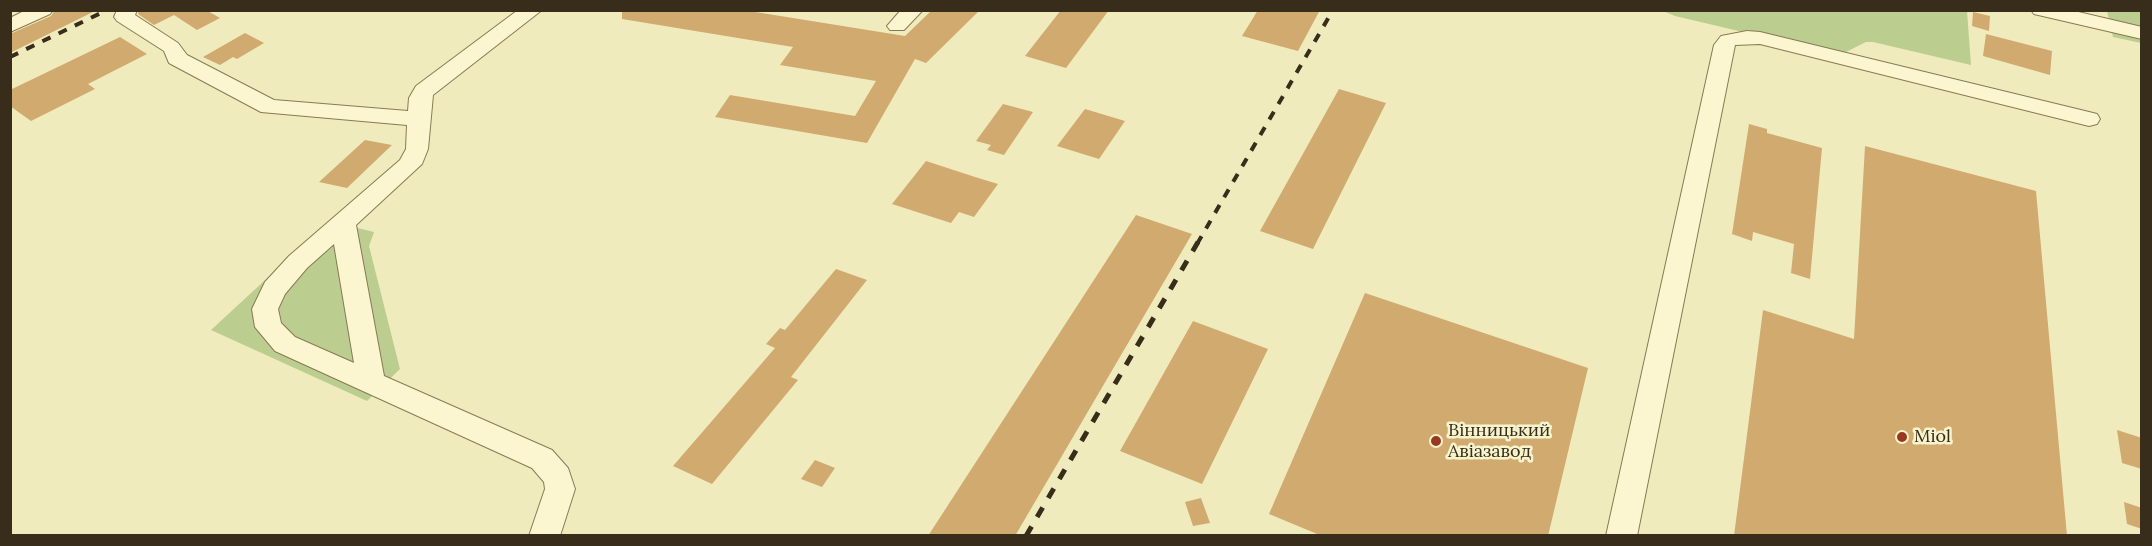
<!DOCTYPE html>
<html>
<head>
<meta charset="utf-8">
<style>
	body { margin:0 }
	#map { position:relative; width:2152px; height:546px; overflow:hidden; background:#f0ebbc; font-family:Lora,serif }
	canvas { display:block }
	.frame { position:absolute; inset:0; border:12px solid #372d1a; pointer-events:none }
</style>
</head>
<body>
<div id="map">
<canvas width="2152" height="546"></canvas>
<div class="frame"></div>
</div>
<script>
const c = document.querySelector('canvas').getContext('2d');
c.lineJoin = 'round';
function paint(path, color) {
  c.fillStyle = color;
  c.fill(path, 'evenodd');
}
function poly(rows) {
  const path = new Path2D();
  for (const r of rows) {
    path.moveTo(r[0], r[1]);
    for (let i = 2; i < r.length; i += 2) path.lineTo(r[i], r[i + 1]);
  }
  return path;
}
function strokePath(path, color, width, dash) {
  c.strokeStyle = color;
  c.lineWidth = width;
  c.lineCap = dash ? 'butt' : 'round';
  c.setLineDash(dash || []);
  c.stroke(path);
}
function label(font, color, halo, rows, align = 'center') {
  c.font = font + ' Lora,serif';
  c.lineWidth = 5;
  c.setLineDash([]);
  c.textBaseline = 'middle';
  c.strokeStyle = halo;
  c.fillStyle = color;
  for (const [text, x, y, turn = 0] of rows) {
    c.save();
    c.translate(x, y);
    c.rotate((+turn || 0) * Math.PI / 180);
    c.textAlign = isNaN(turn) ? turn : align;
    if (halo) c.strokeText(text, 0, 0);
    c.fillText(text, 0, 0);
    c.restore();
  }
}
const green = poly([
	[1663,11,1967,11,1971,65,1873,42,1866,42,1844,53,1832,53,1675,16],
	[2107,11,2141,11,2141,43,2113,37],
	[329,221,374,232,369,246,400,369,367,401,211,330]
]);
const building = poly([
	[55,10,97,10,10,53,10,34,51,16],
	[139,10,206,10,220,18,197,30,174,15,154,25,138,14],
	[622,10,743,10,905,36,932,10,980,10,926,63,915,59,867,143,715,117,730,95,855,116,876,81,780,65,793,47,622,19],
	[1061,10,1109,10,1066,68,1025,56],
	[1258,10,1320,10,1298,51,1242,36],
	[1973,12,1990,16,1989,31,1972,26],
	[245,33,264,43,237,59,233,57,220,65,203,57],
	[1986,34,2052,51,2050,75,1983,56],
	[120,37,147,54,88,84,95,89,31,121,10,106,10,90],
	[1339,89,1386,103,1313,249,1260,231],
	[1003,104,1033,112,1004,155,987,150,991,145,976,141],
	[1085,109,1125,121,1099,159,1057,146],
	[1749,124,1767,129,1767,133,1822,148,1810,279,1791,273,1794,244,1753,232,1752,241,1732,234],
	[365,140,392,145,347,188,319,182],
	[1865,146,2036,191,2067,536,1734,536,1763,310,1854,339],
	[926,161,975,177,998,184,974,217,959,212,951,223,892,204],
	[1136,215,1192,234,1015,536,928,536],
	[836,269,867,280,791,377,798,380,712,484,673,466,775,348,766,344,780,328,785,330],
	[1365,293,1588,368,1548,536,1322,536,1269,514],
	[1193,321,1268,349,1202,484,1120,451],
	[2117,430,2142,438,2142,469,2122,463],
	[815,460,835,468,822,487,801,479],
	[1201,498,1210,523,1193,526,1185,502],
	[2124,502,2142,508,2142,529,2127,524]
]);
const minor = poly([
	[26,10,53,10,50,14,10,32,10,18,26,10],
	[117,10,137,10,135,15,178,43,187,55,274,100,408,111,409,98,416,86,518,10,542,10,433,95,428,149,422,164,356,225,384,376,552,450,568,468,575,489,560,536,529,536,545,489,544,482,532,468,275,351,255,327,252,309,265,282,289,256,400,160,406,149,407,125,261,112,169,63,164,51,117,21,114,17,117,10],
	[334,244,354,363,295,337,281,323,278,309,285,294,307,268,334,244],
	[901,10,923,10,904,30,890,30,887,26,901,10],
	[2031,10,2070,10,2142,27,2142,39,2034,14,2031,10],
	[1747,31,1760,32,2089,112,2097,114,2100,119,2097,124,2089,126,1760,44,1735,45,1637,536,1606,536,1714,45,1721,36,1747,31]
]);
const railFar1 = poly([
	[10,57,107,10],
	[1197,244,1333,10]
]);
const rail = poly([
	[1026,536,1198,242]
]);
const markers = [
	[1902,437,6,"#9b3721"],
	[1436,441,6,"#9b3721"]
];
const poiNames = [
	["Вінницький",1448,431],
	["Авіазавод",1448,452],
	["Miol",1914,437]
];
paint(green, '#bbce90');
paint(building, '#d1aa6f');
strokePath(minor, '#887a55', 2);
paint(minor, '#fbf6cf');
strokePath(railFar1, '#372d1a', 4, [9, 9]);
strokePath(rail, '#372d1a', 5, [11, 11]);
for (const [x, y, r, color] of markers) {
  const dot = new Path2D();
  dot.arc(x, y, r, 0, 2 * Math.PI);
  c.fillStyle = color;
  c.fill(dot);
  strokePath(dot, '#f7f3cc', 2);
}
label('18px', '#372d1a', '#f7f3cc', poiNames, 'left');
</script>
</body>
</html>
